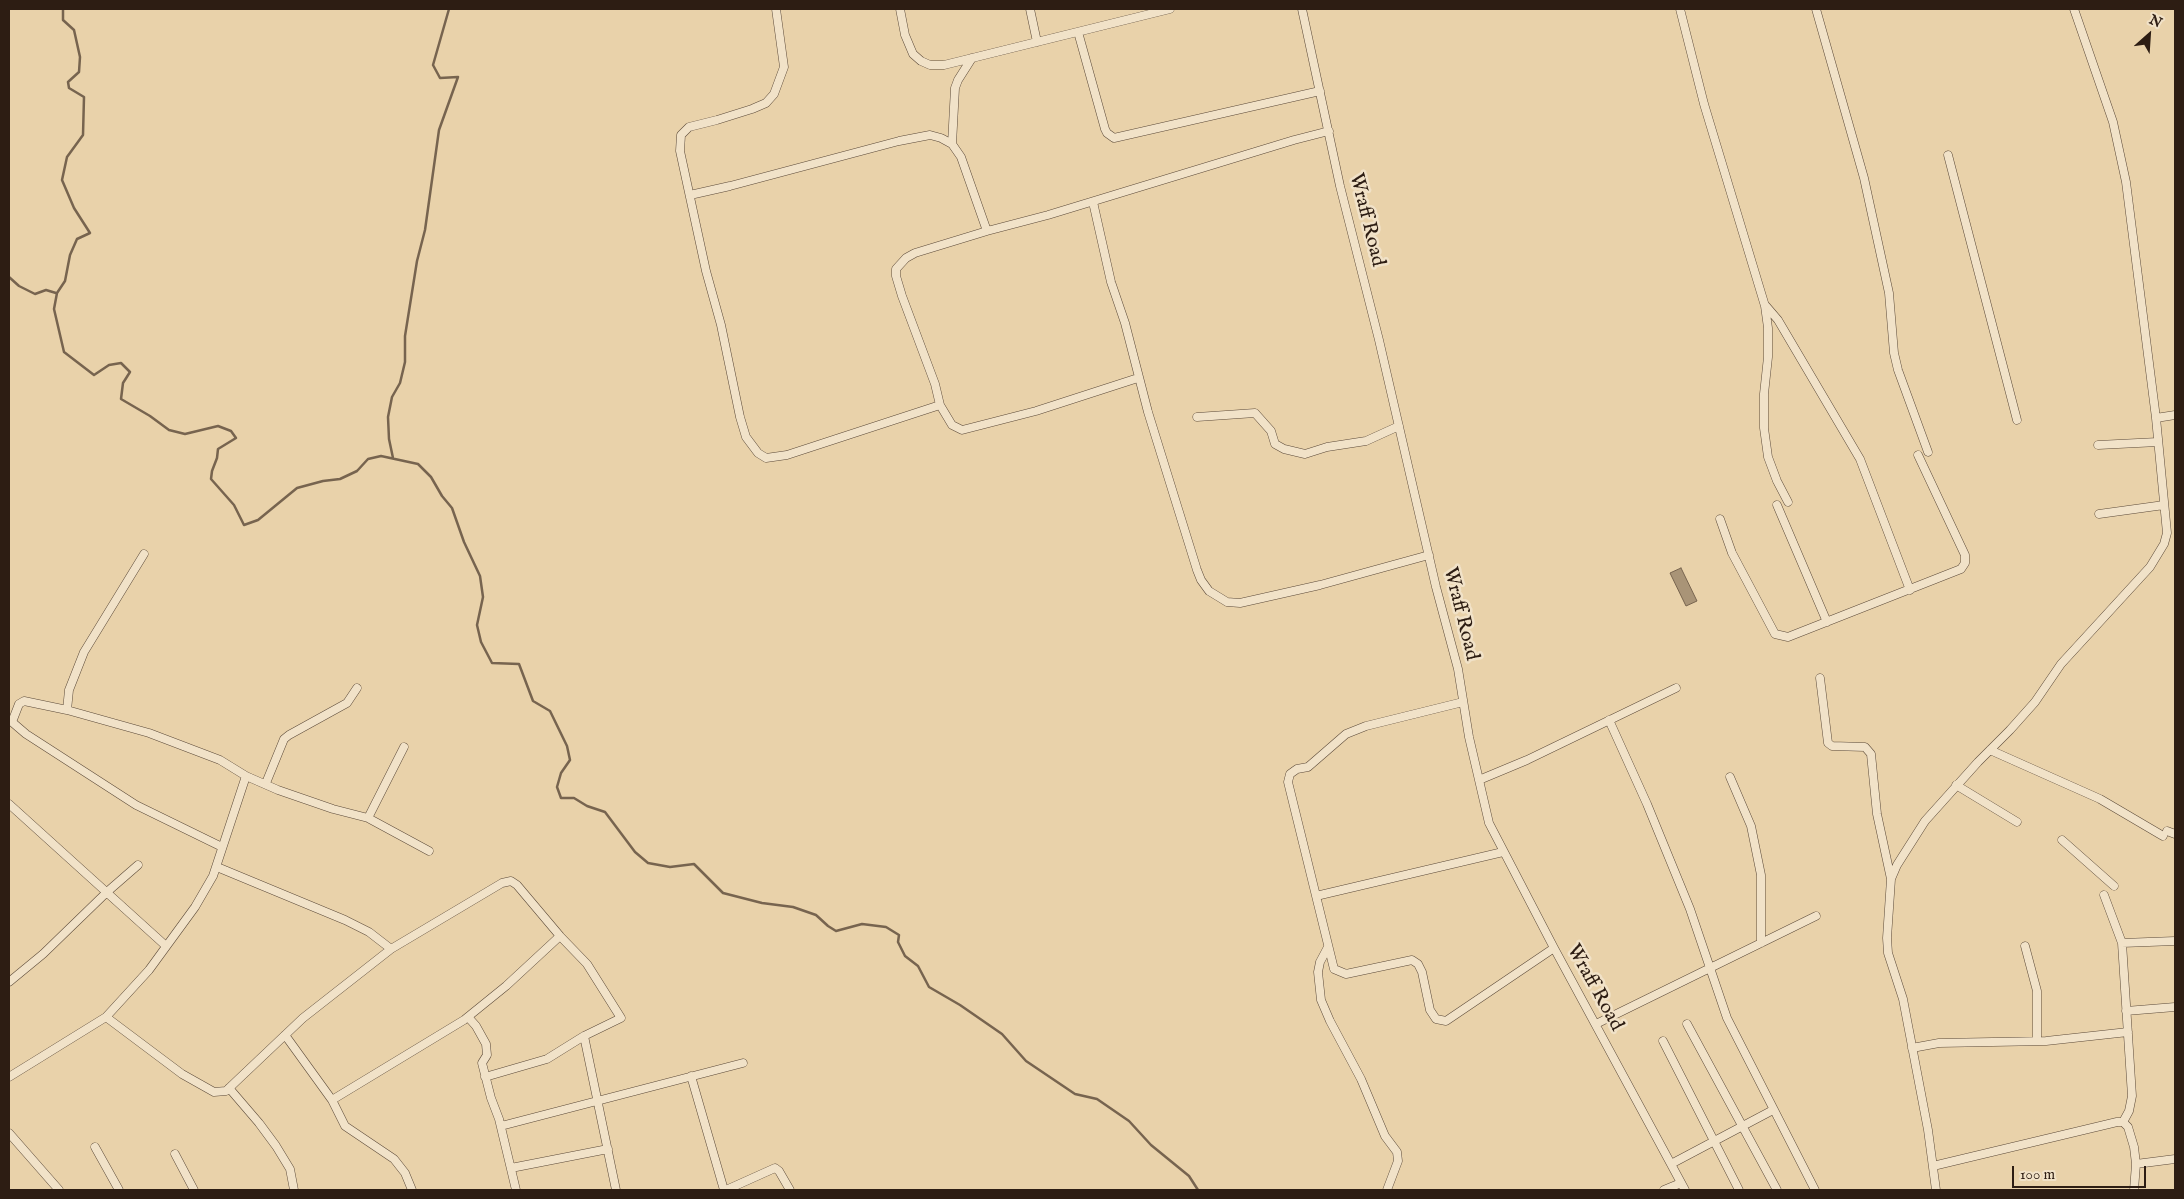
<!DOCTYPE html>
<html>
<head>
<meta charset="utf-8">
<style>
	body { margin:0 }
	#map { position:relative; width:2184px; height:1199px; overflow:hidden; background:#e9d2aa; font-family:"IM FELL English",serif }
	canvas { display:block }
	.frame { position:absolute; inset:0; border:10px solid #2d1d13; pointer-events:none }
	.north { position:absolute; left:2124px; top:10px; width:50px; height:50px; -webkit-text-stroke:4px #f1e2c8; paint-order:stroke; rotate:26deg; font-size:14px; font-weight:700; line-height:20px; text-align:center; color:#2d1d13 }
	.north::after { content:''; display:block; margin:auto; width:18px; height:22px; background:#2d1d13; clip-path:polygon(50% 0,100% 100%,50% 72%,0 100%) }
	.scale { position:absolute; left:2012px; top:1166px; width:134px; height:22px; box-sizing:border-box; border:2px solid #2d1d13; border-top:0; padding-left:6px; font-size:15px; line-height:18px; white-space:nowrap; color:#2d1d13; -webkit-text-stroke:4px #f1e2c8; paint-order:stroke }
</style>
</head>
<body>
<div id="map">
<canvas width="2184" height="1199"></canvas>
<div class="frame"></div>
<div class="north">N</div>
<div class="scale">100 m</div>
</div>
<script>
const c = document.querySelector('canvas').getContext('2d');
c.lineJoin = 'round';
function paint(path, color) {
  c.fillStyle = color;
  c.fill(path, 'evenodd');
}
function poly(rows) {
  const path = new Path2D();
  for (const r of rows) {
    path.moveTo(r[0], r[1]);
    for (let i = 2; i < r.length; i += 2) path.lineTo(r[i], r[i + 1]);
  }
  return path;
}
function strokePath(path, color, width, dash) {
  c.strokeStyle = color;
  c.lineWidth = width;
  c.lineCap = dash ? 'butt' : 'round';
  c.setLineDash(dash || []);
  c.stroke(path);
}
function label(font, color, halo, rows, align = 'center') {
  c.font = font + ' "IM FELL English",serif';
  c.lineWidth = 5;
  c.setLineDash([]);
  c.textBaseline = 'middle';
  c.strokeStyle = halo;
  c.fillStyle = color;
  for (const [text, x, y, turn = 0] of rows) {
    c.save();
    c.translate(x, y);
    c.rotate((+turn || 0) * Math.PI / 180);
    c.textAlign = isNaN(turn) ? turn : align;
    if (halo) c.strokeText(text, 0, 0);
    c.fillText(text, 0, 0);
    c.restore();
  }
}
const water = poly([
	[1681,568,1697,601,1686,606,1670,573,1681,568]
]);
const stream = poly([
	[63,9,63,20,74,30,80,57,79,72,68,82,69,88,84,97,83,135,67,157,62,180,74,208,90,233,77,239,70,255,65,281,57,293,54,309,64,352,94,375,109,365,121,363,130,372,123,383,121,399,150,416,169,430,185,434,218,426,231,431,236,438,218,449,217,458,212,471,211,479,234,505,244,525,258,520,297,488,323,481,340,479,357,471,368,459,381,456,418,464,431,477,442,496,452,508,464,542,480,576,483,597,477,625,481,642,492,663,519,664,533,701,550,711,567,746,570,760,561,773,557,787,561,798,574,798,587,806,605,812,635,852,648,863,670,867,694,864,723,893,762,903,793,907,816,915,828,926,836,931,862,924,886,927,899,935,898,942,905,956,918,966,929,987,960,1005,1002,1034,1026,1061,1075,1094,1097,1099,1129,1121,1151,1145,1189,1176,1198,1190],
	[9,277,19,286,35,294,46,290,56,293],
	[393,458,389,439,388,417,392,397,400,383,405,362,405,336,417,261,425,230,439,130,458,77,440,78,433,65,449,9]
]);
const minor = poly([
	[776,9,784,67,774,94,766,103,752,109,717,120,689,127,681,135,680,151,706,271,721,325,740,417,746,437,758,453,766,458,787,455,940,405,935,384,902,296,896,276,896,269,906,258,915,253,987,231],
	[900,9,905,35,913,54,921,61,930,65,944,65,1170,9],
	[1030,9,1037,42],
	[1302,9,1340,186,1379,340,1436,587,1458,669,1469,737,1489,823,1554,948,1685,1190],
	[1680,9,1704,104,1765,306,1768,328,1768,357,1764,394,1764,428,1768,457,1777,481,1788,502],
	[1816,9,1864,178,1889,293,1894,353,1898,370,1928,452],
	[1078,32,1105,129,1107,133,1114,138,1320,91],
	[952,144,955,88,958,80,972,58],
	[1948,155,2017,420],
	[690,195,730,186,899,141,930,135,941,138,952,144,961,157,987,231,1048,215,1294,140,1329,131],
	[1093,202,1111,282,1125,323,1148,412,1197,570,1201,580,1209,591,1227,602,1240,603,1320,585,1429,555],
	[1766,306,1778,320,1860,459,1910,590],
	[940,405,952,425,962,430,1036,411,1138,378],
	[1197,417,1255,413,1271,431,1275,444,1284,449,1305,454,1327,447,1366,441,1399,426],
	[2156,418,2175,415],
	[2098,445,2158,442],
	[1777,505,1827,622],
	[2099,514,2164,505],
	[1720,519,1732,553,1775,634,1788,637,1961,569,1965,563,1965,555,1918,455],
	[1820,678,1828,743,1832,746,1865,747,1871,754,1877,814,1891,879],
	[1463,702,1366,726,1346,734,1308,767,1297,769,1290,774,1288,782,1334,969,1346,974,1412,960,1418,964,1422,972,1430,1010,1436,1019,1446,1021,1554,948],
	[67,710,69,690,84,652,144,554],
	[1609,720,1647,804,1690,909,1727,1018,1815,1190],
	[1990,750,2100,799,2163,836],
	[1730,777,1751,826,1761,875,1761,943],
	[1479,780,1527,760,1676,688],
	[266,783,284,739,289,735,347,703,357,688],
	[1956,785,2017,822],
	[9,804,166,946],
	[368,818,404,747],
	[2167,831,2175,834],
	[2062,840,2114,886],
	[222,847,136,805,26,734,12,722,19,704,24,701,67,710,149,733,220,760,246,776,278,790,333,809,368,818,429,851],
	[217,867,345,920,369,932,391,949],
	[2104,895,2122,943,2132,1096,2129,1111,2123,1122],
	[1316,896,1503,852],
	[2122,943,2175,941],
	[2025,946,2037,991,2037,1041],
	[1328,947,1320,962,1318,972,1321,1000,1330,1021,1361,1079,1385,1136,1397,1152,1398,1161,1387,1190],
	[9,982,43,954,107,892,138,865],
	[2126,1011,2175,1007],
	[106,1017,182,1074,214,1092,226,1091,303,1018,391,949,502,883,511,881,517,885,560,936,587,964,621,1018,584,1036,547,1059,485,1077],
	[468,1017,476,1026,486,1044,487,1055,482,1063,491,1098,499,1119,516,1190],
	[1596,1024,1816,916],
	[1687,1024,1777,1190],
	[285,1035,332,1100,345,1126,394,1159,405,1173,412,1190],
	[584,1036,616,1190],
	[1663,1041,1739,1190],
	[1912,1048,1939,1043,2046,1041,2128,1032],
	[691,1076,724,1190],
	[9,1077,106,1017,149,970,195,907,213,876,246,776],
	[229,1088,259,1123,276,1146,290,1169,294,1190],
	[332,1100,464,1020,506,986,560,936],
	[501,1126,743,1063],
	[9,1133,59,1190],
	[95,1147,119,1190],
	[175,1154,194,1190],
	[1671,1164,1773,1110],
	[1933,1166,2117,1122,2123,1122,2128,1127,2134,1147,2136,1164,2175,1159],
	[511,1168,608,1149],
	[726,1190,775,1168,779,1171,790,1190],
	[1664,1190,1681,1183],
	[1936,1190,1928,1130,1903,999,1888,953,1887,938,1891,879,1897,865,1925,821,1978,762,2010,730,2035,702,2061,664,2150,567,2164,544,2167,533,2156,418,2126,182,2113,122,2074,9],
	[2134,1190,2136,1164]
]);
const streetNames = [
	["Wraff Road",1366,220,76],
	["Wraff Road",1460,614,76],
	["Wraff Road",1594,988,61]
];
paint(water, '#a99477');
strokePath(water, '#77644f', 1);
strokePath(stream, '#77644f', 2.5);
strokePath(minor, '#5c4a39', 9);
strokePath(minor, '#f1e2c8', 8);
label('20px', '#2d1d13', '#f1e2c8', streetNames);
</script>
</body>
</html>
